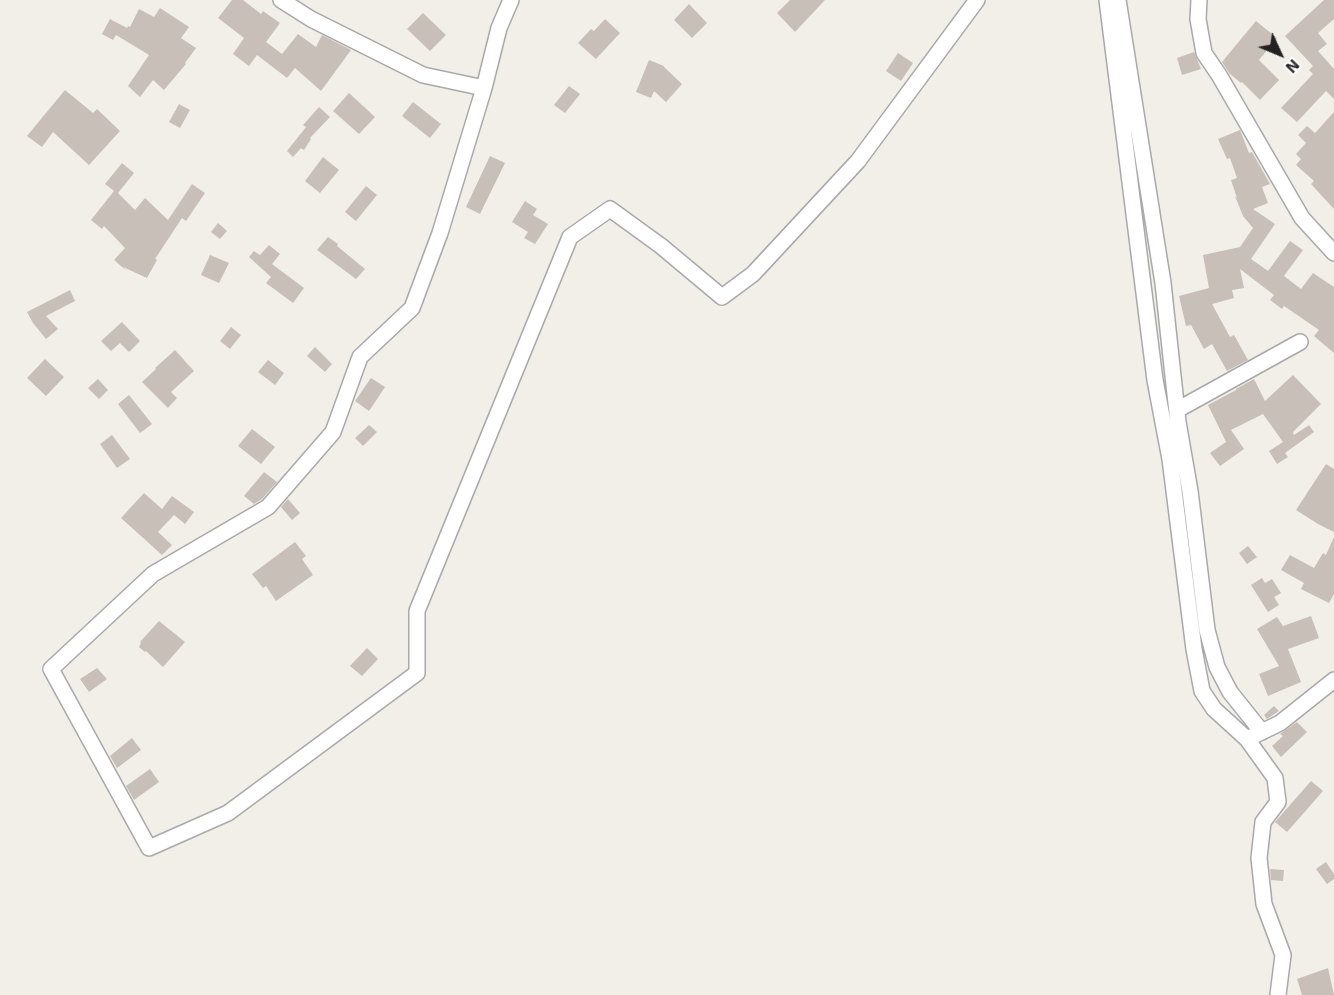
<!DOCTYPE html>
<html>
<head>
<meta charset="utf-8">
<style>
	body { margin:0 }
	#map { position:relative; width:1334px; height:995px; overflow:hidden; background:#f2efe9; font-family:"Exo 2",sans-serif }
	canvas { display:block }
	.north { position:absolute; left:1250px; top:24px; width:60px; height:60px; -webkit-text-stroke:4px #fff; paint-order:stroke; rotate:134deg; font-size:16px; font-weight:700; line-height:24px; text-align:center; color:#222 }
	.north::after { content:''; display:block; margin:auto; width:21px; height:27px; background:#222; clip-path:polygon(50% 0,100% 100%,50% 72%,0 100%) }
</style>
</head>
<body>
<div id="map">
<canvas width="1334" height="995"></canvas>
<div class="north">N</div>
</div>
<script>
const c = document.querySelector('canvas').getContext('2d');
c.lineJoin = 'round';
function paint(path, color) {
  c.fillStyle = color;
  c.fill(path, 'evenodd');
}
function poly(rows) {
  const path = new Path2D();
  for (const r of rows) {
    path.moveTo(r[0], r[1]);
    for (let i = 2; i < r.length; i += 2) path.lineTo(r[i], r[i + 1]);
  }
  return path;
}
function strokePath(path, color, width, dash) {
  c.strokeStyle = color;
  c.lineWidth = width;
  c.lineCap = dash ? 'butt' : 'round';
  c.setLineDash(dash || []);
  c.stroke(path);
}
const building = poly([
	[232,0,243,0,261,14,263,11,280,23,266,42,282,54,298,34,316,47,322,35,351,50,321,91,295,68,287,78,257,55,249,66,233,54,244,38,218,18],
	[790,0,825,0,795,32,777,13],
	[1324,0,1334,0,1334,19,1318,33,1327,44,1318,51,1334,69,1334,99,1326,91,1297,122,1281,108,1313,74,1309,70,1313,66,1285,36],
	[689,4,707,23,692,38,674,20],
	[160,8,189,27,181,38,196,48,185,63,186,64,164,90,153,80,140,97,128,86,149,55,116,35,113,40,102,34,110,19,127,28,128,26,130,27,139,9,154,17],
	[423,13,446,35,430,51,407,29],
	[605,19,620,33,596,59,578,43,591,29,594,31],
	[1256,21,1277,38,1259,60,1279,80,1260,100,1242,82,1241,83,1230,74,1222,62],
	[1194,52,1201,69,1182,75,1177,58],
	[898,53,913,63,901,81,886,71],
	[649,60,664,66,664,67,682,84,666,102,654,91,651,98,636,92],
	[569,86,580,94,565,113,554,105],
	[65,90,93,113,97,109,120,131,89,165,53,132,42,147,27,136],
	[349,93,375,117,359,134,333,111],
	[413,102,441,124,430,138,402,116],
	[179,104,190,110,180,128,169,122],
	[319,107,330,117,310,138,311,139,304,150,301,148,293,157,287,151,306,127,303,125],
	[1334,112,1334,209,1311,184,1314,181,1296,165,1301,159,1296,154,1306,143,1298,135,1307,126,1315,133],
	[1240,130,1249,153,1252,152,1270,184,1262,187,1268,203,1253,209,1275,224,1251,259,1268,271,1290,241,1303,250,1284,276,1301,289,1313,273,1334,287,1334,353,1314,336,1319,330,1284,306,1282,309,1270,300,1274,295,1240,269,1244,288,1232,290,1234,298,1212,304,1230,337,1234,335,1248,360,1227,371,1212,344,1204,349,1191,325,1186,326,1179,296,1209,288,1203,255,1240,247,1253,228,1243,216,1235,196,1237,198,1231,180,1237,178,1230,158,1227,159,1218,139],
	[490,156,505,163,480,214,466,207],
	[323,157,339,170,320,193,305,181],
	[122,163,134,173,118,193,135,210,145,198,168,220,192,184,205,193,186,221,182,218,155,259,157,260,147,278,123,267,128,272,114,260,125,248,104,226,102,229,91,220,114,191,105,184],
	[366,186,377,195,356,221,345,212],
	[525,201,537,209,533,215,548,224,535,244,524,238,528,232,512,222],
	[218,223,227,231,220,239,211,232],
	[328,237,338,244,337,246,365,269,356,279,317,250],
	[269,245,280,254,272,264,304,288,293,303,266,283,271,277,249,257,254,251,260,255],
	[210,255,229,263,219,283,201,275],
	[70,290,75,301,46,316,58,329,46,339,33,323,27,312],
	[122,322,140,341,129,352,120,343,111,351,101,341],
	[231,327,241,335,230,349,220,341],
	[315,347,332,364,325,372,307,356],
	[175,350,194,371,171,392,177,398,168,408,142,382,156,369,155,368],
	[45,359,64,377,46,396,27,378],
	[268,360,284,373,275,385,258,372],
	[1293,375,1321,404,1293,432,1294,435,1309,425,1314,432,1285,453,1288,457,1277,464,1269,451,1283,442,1263,414,1231,430,1244,449,1220,466,1210,453,1226,442,1208,405,1236,390,1236,389,1254,379,1265,401],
	[371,378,385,387,369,411,355,401],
	[98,379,108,390,99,399,88,388],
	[129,395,152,424,140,433,118,404],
	[369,425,377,432,363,446,355,438],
	[252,429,275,447,261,464,238,446],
	[112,435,130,459,117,468,100,444],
	[1326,464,1334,469,1334,532,1318,524,1296,510],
	[264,472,277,482,262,499,254,504,244,496],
	[144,493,162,509,172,496,194,512,185,524,174,515,158,532,172,545,162,555,121,518],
	[288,499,300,513,292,520,281,507],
	[1334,537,1334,594,1329,603,1301,589,1304,583,1281,570,1290,555,1314,568,1323,553,1326,555],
	[295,542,306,556,302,559,313,575,276,601,266,586,263,588,252,574],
	[1248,546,1257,557,1247,564,1239,553],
	[1262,578,1265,583,1272,579,1281,593,1274,597,1279,605,1268,612,1251,585],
	[1311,616,1319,638,1288,649,1301,682,1268,696,1259,674,1279,666,1257,629,1277,617,1283,626],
	[159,621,185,642,163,667,146,651,145,652,139,647,141,643,140,642],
	[367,648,378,659,362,676,350,666],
	[97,668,107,679,89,692,80,679],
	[1274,706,1279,711,1267,719,1264,715],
	[1297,722,1307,732,1281,757,1272,746,1283,736,1280,734],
	[132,738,141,750,117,768,110,756],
	[150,769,159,782,134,800,126,786],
	[1311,781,1323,791,1287,832,1275,822],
	[1326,862,1334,874,1334,879,1327,884,1316,869],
	[1270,869,1284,870,1283,881,1271,880],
	[1328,968,1334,995,1302,995,1297,979]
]);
const minor = poly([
	[281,0,311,19,423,75,484,88],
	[511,0,499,28,484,88,440,233,412,308,360,357,333,432,268,507,153,574,51,669,149,848,228,813,417,673,417,611,570,237,610,209,661,246,722,297,753,274,858,161,977,0],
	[1107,0,1155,380,1170,459,1194,649,1202,691,1214,709,1247,739,1280,723,1334,680],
	[1118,0,1163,283,1178,422,1190,491,1207,630,1217,667,1230,692,1262,732],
	[1199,0,1198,19,1204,53,1219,75,1302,218,1334,253],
	[1177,410,1300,342],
	[1247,739,1275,778,1278,802,1263,822,1259,858,1264,904,1283,955,1278,995]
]);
paint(building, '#c7bfb8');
strokePath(minor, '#a9a9a9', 18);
strokePath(minor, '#fff', 15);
</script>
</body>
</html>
